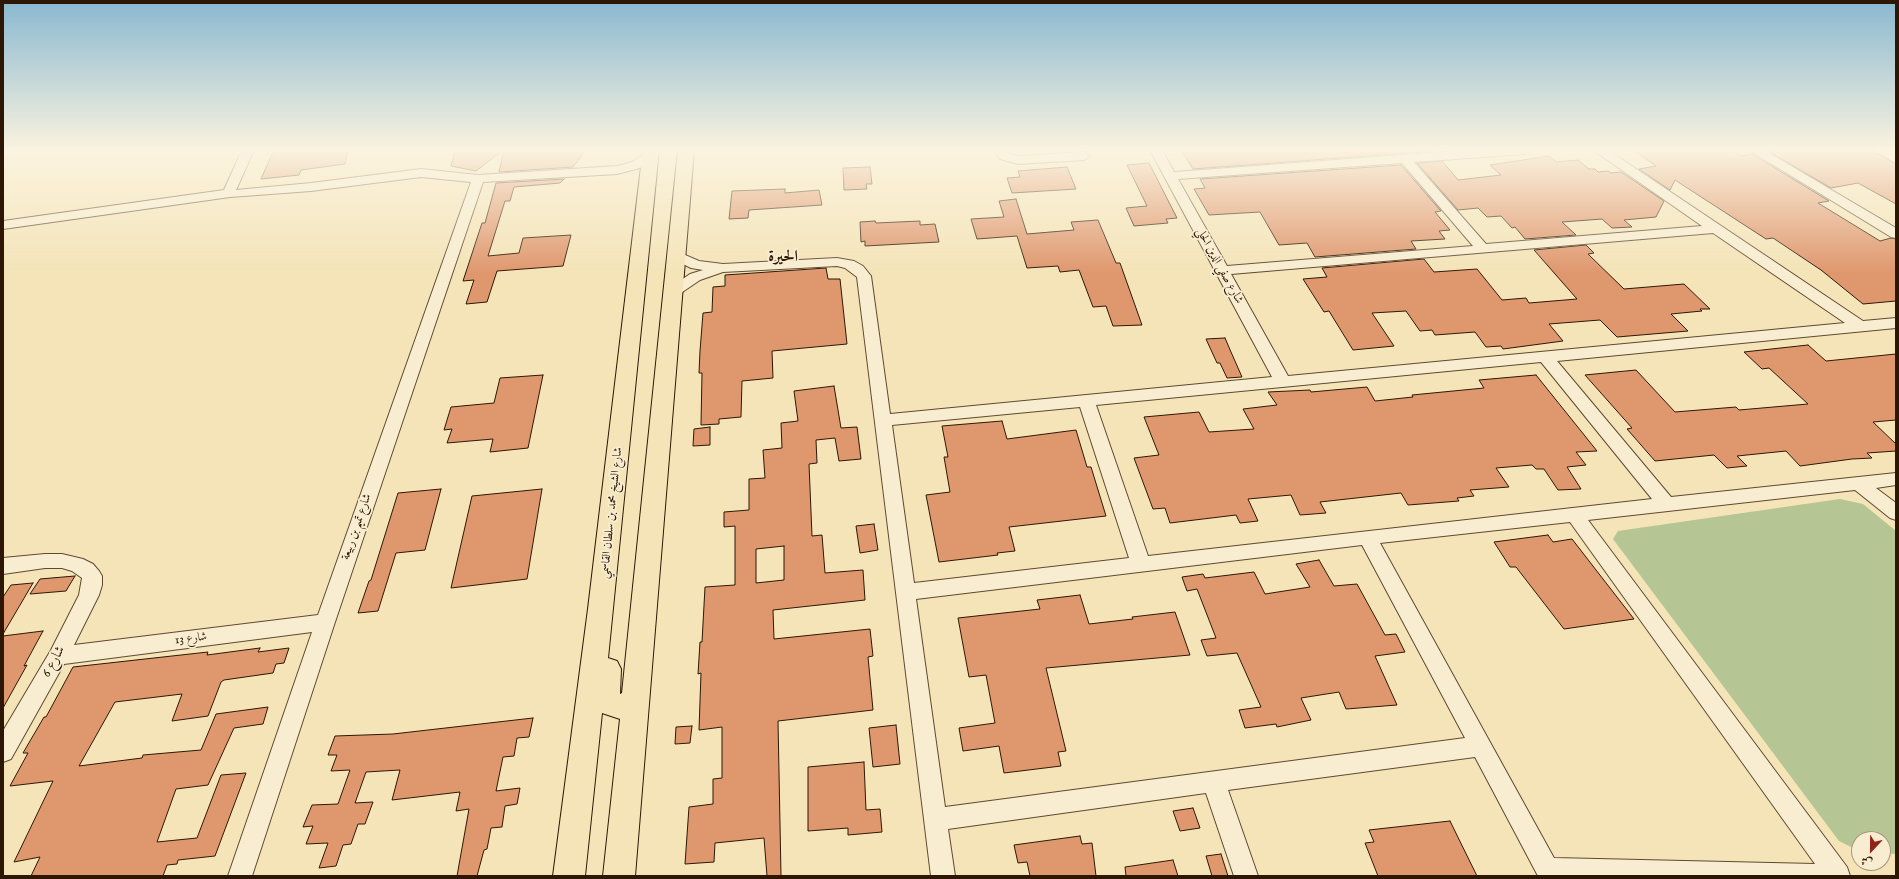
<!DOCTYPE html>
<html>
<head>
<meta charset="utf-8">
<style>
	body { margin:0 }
	#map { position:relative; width:1899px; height:879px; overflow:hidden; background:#f4e4b8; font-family:"IM FELL English",Amiri,serif }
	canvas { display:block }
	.frame { position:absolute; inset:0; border:4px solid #2d1704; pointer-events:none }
	.north { position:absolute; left:1851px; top:831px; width:40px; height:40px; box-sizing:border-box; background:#f8edd1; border:1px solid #a7977f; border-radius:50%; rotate:202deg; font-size:11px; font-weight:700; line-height:16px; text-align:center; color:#2d1704 }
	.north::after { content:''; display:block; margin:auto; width:14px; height:18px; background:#8f2418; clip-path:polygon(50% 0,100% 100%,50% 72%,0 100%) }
</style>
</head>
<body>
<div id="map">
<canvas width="1899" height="879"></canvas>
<div class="frame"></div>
<div class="north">ش</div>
</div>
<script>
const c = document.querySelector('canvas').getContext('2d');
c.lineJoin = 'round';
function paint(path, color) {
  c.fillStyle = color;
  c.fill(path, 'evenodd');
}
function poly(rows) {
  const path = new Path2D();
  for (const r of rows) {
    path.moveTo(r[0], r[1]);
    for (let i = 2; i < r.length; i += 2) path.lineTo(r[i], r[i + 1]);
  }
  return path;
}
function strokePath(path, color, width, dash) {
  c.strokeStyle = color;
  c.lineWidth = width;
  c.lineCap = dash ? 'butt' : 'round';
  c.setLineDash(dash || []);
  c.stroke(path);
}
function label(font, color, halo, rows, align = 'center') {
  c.font = font + ' "IM FELL English",Amiri,serif';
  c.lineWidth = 3.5;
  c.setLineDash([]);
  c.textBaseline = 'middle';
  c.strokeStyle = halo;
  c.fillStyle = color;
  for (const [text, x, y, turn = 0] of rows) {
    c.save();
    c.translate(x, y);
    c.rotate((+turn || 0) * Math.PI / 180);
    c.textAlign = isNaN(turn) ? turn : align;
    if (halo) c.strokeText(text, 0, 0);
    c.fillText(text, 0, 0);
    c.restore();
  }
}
const green = poly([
	[1840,499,1863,504,1896,531,1896,854,1883,853,1883,839,1859,839,1859,851,1839,841,1613,539,1618,531]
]);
const building = poly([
	[274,150,348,150,345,164,301,170,299,175,261,179,274,150],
	[455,150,503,150,476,171,451,166,455,150],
	[504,150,586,150,573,167,499,172,504,150],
	[1181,150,1432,150,1433,151,1193,169,1181,150],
	[1633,150,1730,150,1740,156,1752,154,1829,201,1818,203,1880,241,1891,238,1896,239,1896,301,1863,304,1821,270,1773,238,1766,239,1675,180,1670,190,1639,169,1656,166,1633,150],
	[1872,150,1896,164,1896,204,1858,183,1831,188,1768,151,1872,150],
	[1549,156,1556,162,1578,160,1589,169,1595,169,1598,172,1608,171,1611,173,1621,172,1664,201,1656,217,1624,220,1632,227,1612,228,1602,219,1562,222,1576,235,1525,239,1515,227,1512,228,1501,216,1487,217,1478,208,1458,210,1417,163,1442,161,1458,180,1501,175,1490,165,1549,156],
	[1149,163,1177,218,1166,219,1168,223,1134,226,1126,208,1147,206,1127,165,1149,163],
	[1401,165,1441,211,1435,212,1450,230,1439,231,1445,239,1411,241,1416,249,1315,257,1307,243,1279,245,1260,212,1209,215,1194,189,1205,188,1200,179,1401,165],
	[870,167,872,184,866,184,867,189,844,190,843,168,870,167],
	[1067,167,1076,189,1012,193,1007,178,1020,177,1018,171,1067,167],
	[564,179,560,183,514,187,510,201,505,201,488,256,519,253,523,238,571,235,563,266,497,271,487,302,466,304,474,280,463,281,482,223,485,223,496,183,564,179],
	[785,189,785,193,819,190,822,205,749,210,748,218,729,219,732,191,785,189],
	[1016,199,1027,234,1074,230,1071,222,1098,220,1116,263,1120,263,1142,325,1113,326,1106,306,1093,307,1079,270,1060,272,1058,266,1027,268,1017,236,977,239,971,219,1004,217,999,201,1016,199],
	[875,221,876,223,920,221,920,225,935,224,939,242,865,246,865,241,861,242,860,222,875,221],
	[1586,245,1594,253,1588,254,1624,289,1684,284,1710,309,1700,309,1702,311,1671,314,1688,331,1617,337,1600,320,1549,324,1563,341,1503,349,1501,346,1486,347,1475,332,1435,335,1432,330,1420,331,1406,311,1372,313,1394,346,1353,350,1329,311,1324,312,1303,279,1327,277,1322,268,1424,259,1434,272,1477,269,1502,300,1526,298,1529,303,1577,299,1534,250,1586,245],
	[826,268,828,279,840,279,847,344,772,351,773,378,742,381,741,417,719,419,719,424,701,425,702,373,699,373,700,351,703,313,712,312,713,287,725,286,725,275,826,268],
	[1225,338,1231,352,1242,377,1227,378,1220,363,1217,363,1206,339,1225,338],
	[1808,345,1826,361,1896,354,1896,420,1873,422,1896,444,1896,451,1867,453,1872,458,1852,459,1800,466,1786,451,1737,456,1747,466,1727,468,1714,455,1655,461,1627,429,1632,428,1585,375,1636,370,1675,412,1736,407,1739,410,1808,404,1769,368,1762,369,1744,352,1808,345],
	[543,375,528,448,490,452,493,439,447,443,452,429,444,430,451,407,494,403,500,378,543,375],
	[1536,375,1597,451,1576,452,1586,465,1567,467,1581,489,1558,490,1544,469,1536,469,1532,465,1496,468,1509,487,1470,490,1474,496,1457,498,1459,501,1408,505,1401,493,1320,502,1326,513,1300,515,1291,495,1248,499,1258,521,1240,523,1236,515,1170,523,1165,508,1153,509,1134,458,1159,455,1144,417,1199,412,1209,432,1254,429,1243,409,1277,405,1268,392,1310,390,1311,392,1367,387,1375,401,1413,397,1412,395,1484,388,1479,380,1536,375],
	[834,386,841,428,857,427,861,459,839,461,835,438,816,440,817,463,809,464,812,536,822,535,825,573,863,570,865,600,773,610,774,639,870,629,873,656,868,657,873,710,778,721,781,876,767,876,764,838,715,843,714,862,685,864,689,807,713,804,713,779,722,778,722,727,699,730,701,673,698,674,700,642,702,642,705,587,735,585,735,526,724,527,724,512,749,510,749,479,765,478,763,450,782,448,781,423,798,421,794,391,834,386],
	[784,546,784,580,756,583,756,549,784,546],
	[1002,421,1007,439,1076,430,1087,467,1091,467,1106,516,1009,527,1015,551,997,553,998,555,939,562,926,495,950,492,944,457,948,457,942,426,1002,421],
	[710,427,710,445,693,446,694,429,710,427],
	[441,489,425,550,396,553,378,611,358,613,369,581,371,580,398,493,441,489],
	[542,489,527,579,451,588,472,496,542,489],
	[874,524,878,550,860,553,856,526,874,524],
	[1548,535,1553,542,1572,539,1634,619,1564,629,1516,567,1510,567,1494,542,1548,535],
	[1319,560,1334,586,1357,584,1385,635,1396,634,1405,652,1375,656,1397,705,1346,709,1339,692,1301,698,1311,720,1277,727,1276,724,1245,728,1239,710,1261,707,1237,653,1207,656,1201,640,1216,638,1197,589,1187,591,1182,577,1203,574,1205,578,1254,572,1265,594,1310,587,1296,564,1319,560],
	[75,576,66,591,30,594,40,579,75,576],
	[33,583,3,634,3,597,11,585,33,583],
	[1080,595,1089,624,1133,619,1132,617,1175,612,1190,655,1046,668,1066,751,1058,752,1061,766,1004,773,999,746,963,751,959,728,995,723,986,675,969,677,958,618,1040,609,1037,600,1080,595],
	[43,631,24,666,27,665,3,708,3,636,43,631],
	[260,648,258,652,289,648,284,663,276,664,273,673,224,680,221,682,208,716,172,721,182,694,115,702,79,766,142,758,143,755,201,750,216,714,268,707,263,724,234,728,208,785,176,789,157,842,197,838,221,775,246,773,215,856,178,860,177,864,167,865,163,876,31,876,40,857,14,862,53,781,10,786,28,753,23,753,44,717,46,717,73,667,208,652,207,655,260,648],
	[533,718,529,737,517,738,514,756,503,757,496,791,520,788,517,804,505,806,502,827,491,828,487,849,484,850,477,876,457,876,469,809,456,811,460,792,392,800,400,770,366,772,355,803,373,802,365,824,358,824,351,844,343,845,336,866,319,868,328,843,306,844,313,826,303,827,312,805,338,804,350,770,331,771,337,755,328,755,335,736,393,734,533,718],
	[896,725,900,764,873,767,869,728,896,725],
	[692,726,690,743,675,744,676,727,692,726],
	[864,762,866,810,880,809,882,832,848,835,848,828,808,831,808,767,864,762],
	[1193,808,1200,828,1180,831,1173,811,1193,808],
	[1450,821,1477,876,1378,876,1365,843,1374,842,1369,830,1450,821],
	[1080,836,1082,844,1092,843,1096,876,1030,876,1027,862,1018,863,1014,845,1080,836],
	[1221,854,1228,876,1212,876,1206,856,1221,854],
	[1173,860,1178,876,1126,876,1125,867,1173,860]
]);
const minor = poly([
	[242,150,254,150,236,190,311,183,421,169,478,175,617,166,632,162,646,153,650,152,656,156,640,168,617,174,483,182,335,622,252,876,228,876,312,632,64,664,11,759,3,762,3,731,51,650,79,595,82,578,72,571,62,568,45,568,3,574,3,558,45,554,62,554,83,559,93,564,99,571,102,576,102,585,99,595,74,645,318,615,471,182,421,177,311,191,230,197,3,229,3,221,224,190,242,150],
	[994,150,1006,150,1008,153,1018,156,1084,152,1090,156,1084,160,1018,164,1000,159,994,150],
	[1150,150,1162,150,1174,172,1470,150,1531,150,1525,154,1414,162,1486,244,1702,226,1593,150,1608,150,1863,321,1896,318,1896,328,1557,361,1671,497,1896,473,1896,485,1876,488,1896,503,1896,520,1890,518,1855,490,1588,520,1847,867,1850,876,1538,876,1475,757,1228,790,1258,876,1234,876,1206,793,948,829,955,876,931,876,857,277,845,268,837,266,723,272,700,280,678,295,673,296,668,295,666,292,668,289,690,274,703,270,691,268,671,258,669,255,671,252,676,251,699,261,723,264,837,258,854,261,863,266,871,276,890,414,1272,377,1150,150],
	[1402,163,1473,246,1227,266,1178,179,1402,163],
	[1713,233,1845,323,1288,376,1231,274,1713,233],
	[1541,362,1652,499,1148,556,1096,405,1541,362],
	[1080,407,1129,558,914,583,892,425,1080,407],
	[1570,522,1815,864,1554,858,1380,543,1570,522],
	[1362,545,1465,738,945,807,916,599,1362,545],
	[1749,150,1764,150,1896,228,1896,238,1891,237,1749,150]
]);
const primary = poly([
	[643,150,659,150,608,658,617,661,621,669,620,694,622,693,678,150,694,150,635,876,603,876,620,719,602,713,585,876,553,876,588,609,643,150]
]);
const streetNames = [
	["شارع صفي الدين الحلي",1219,266,61],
	["شارع الشيخ محمد بن سلطان القاسمي",612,513,-84],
	["شارع تميم بن ربيعة",357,527,-71],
	["شارع 13",191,639,-7]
];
const nearStreetnames = [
	["شارع 6",54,662,-61]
];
const districtNames = [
	["الحيرة",783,258]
];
paint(green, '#b5c594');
paint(building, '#df976e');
strokePath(building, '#2d1704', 1);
strokePath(minor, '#5f4a31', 2);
strokePath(primary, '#2d1704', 2);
paint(minor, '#f8edd1');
paint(primary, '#f4e4b8');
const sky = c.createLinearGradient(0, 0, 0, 273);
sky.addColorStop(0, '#89b8d0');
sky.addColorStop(0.55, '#faf3df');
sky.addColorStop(1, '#faf3df00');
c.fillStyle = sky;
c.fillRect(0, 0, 1899, 273);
label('12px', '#2d1704', '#f8edd1', streetNames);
label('14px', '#2d1704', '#f8edd1', nearStreetnames);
label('bold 16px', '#2d1704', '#f8edd1', districtNames);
</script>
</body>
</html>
